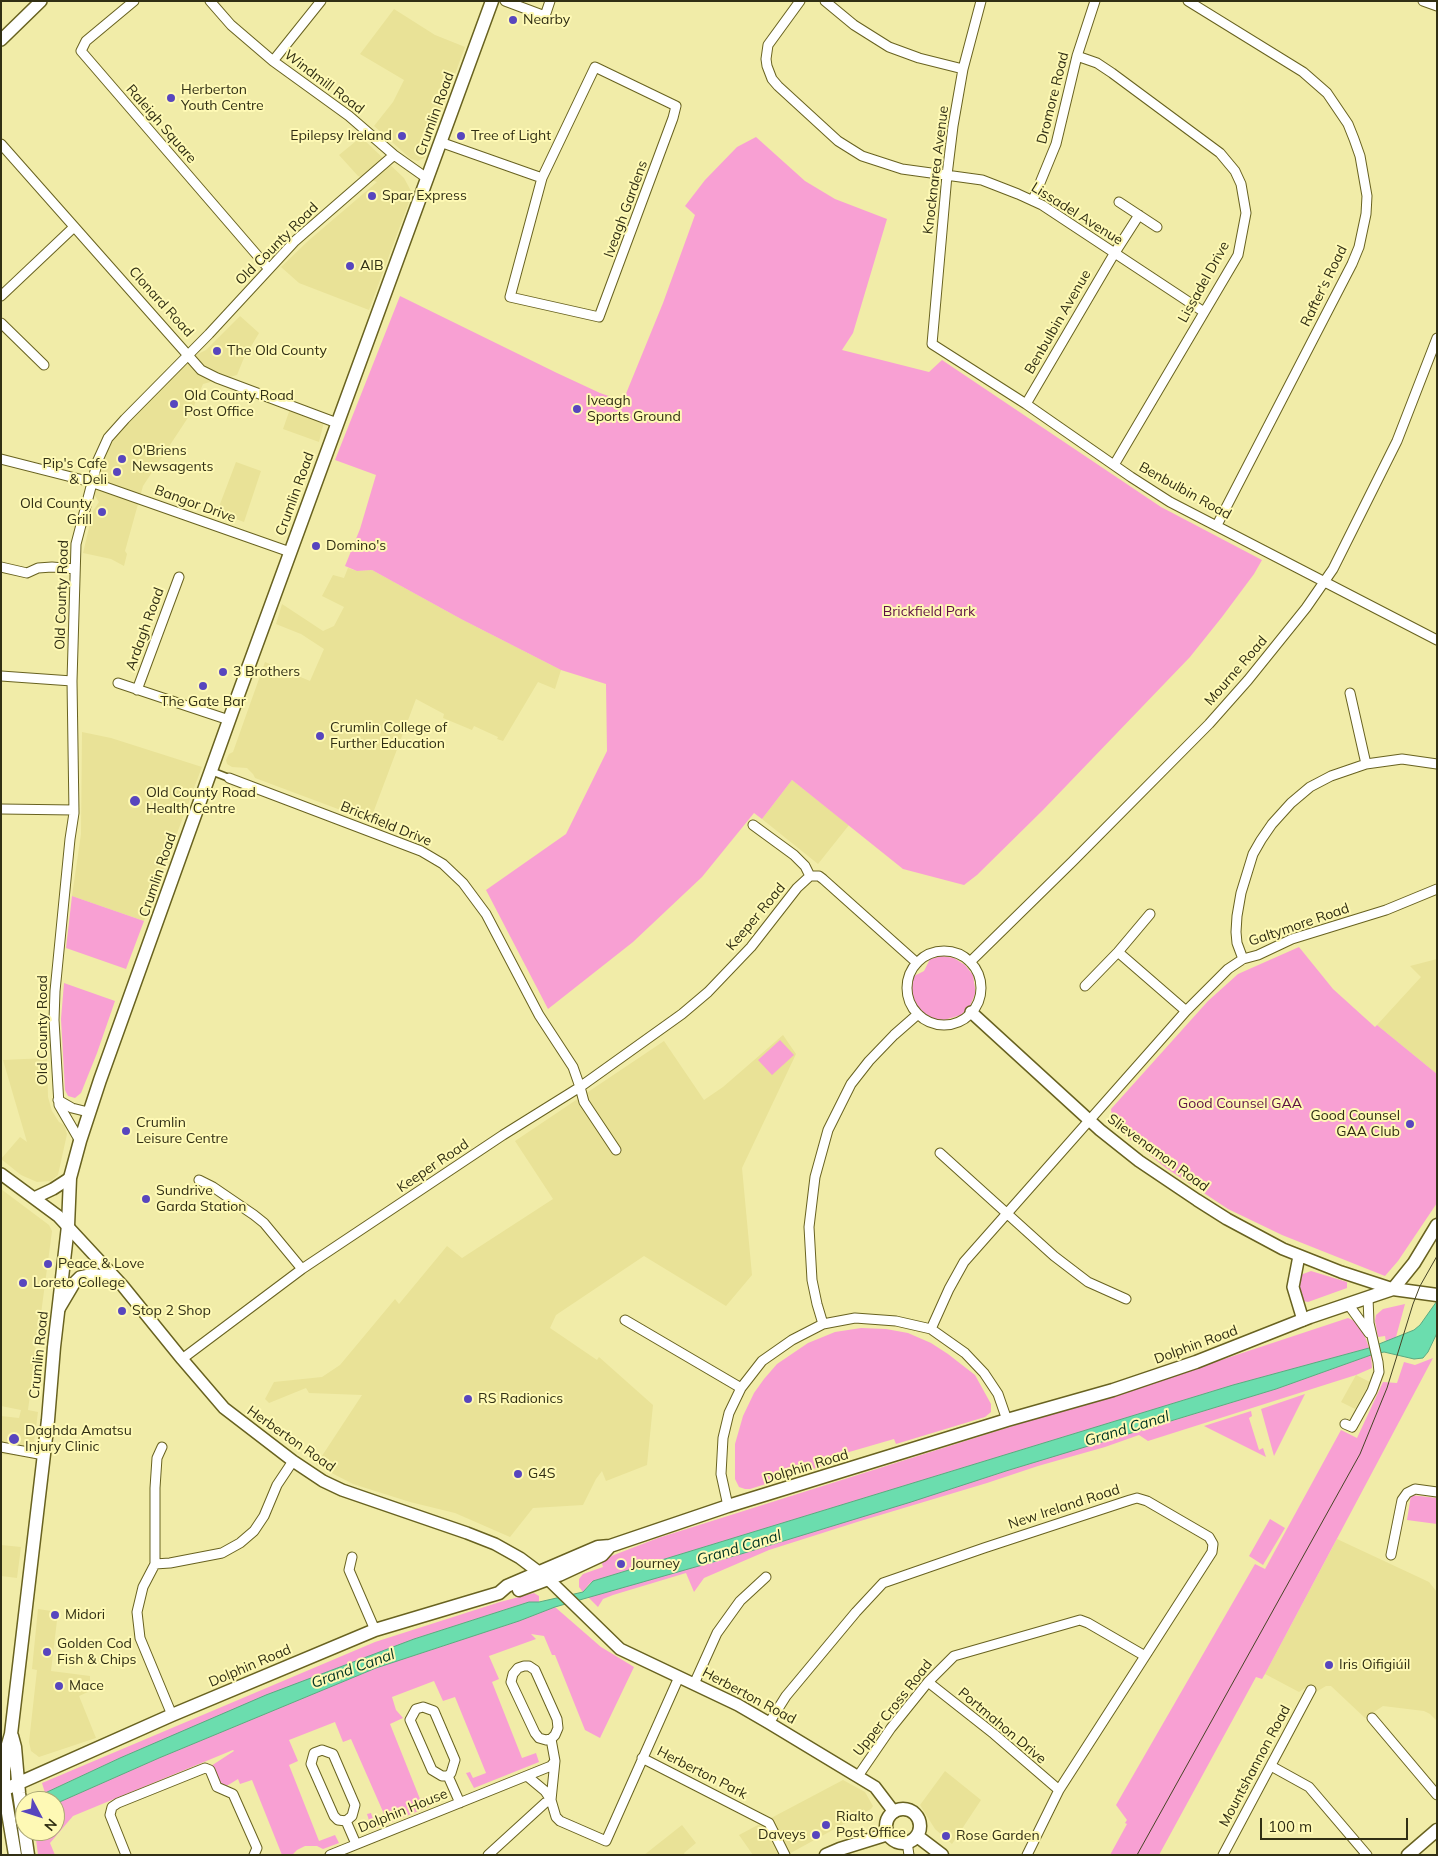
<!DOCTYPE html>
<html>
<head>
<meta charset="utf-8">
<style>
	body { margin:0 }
	#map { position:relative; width:1438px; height:1856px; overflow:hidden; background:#f1eca8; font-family:Mulish,sans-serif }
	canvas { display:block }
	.frame { position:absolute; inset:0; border:2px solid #312f14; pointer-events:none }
	.north { position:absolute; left:15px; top:1791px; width:50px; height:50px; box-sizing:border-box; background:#fef9b5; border:1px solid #aca875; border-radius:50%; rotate:130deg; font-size:14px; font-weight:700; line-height:20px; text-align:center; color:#312f14 }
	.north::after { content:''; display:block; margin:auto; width:18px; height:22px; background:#5846be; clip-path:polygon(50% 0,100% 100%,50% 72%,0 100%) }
	.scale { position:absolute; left:1260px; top:1818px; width:148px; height:22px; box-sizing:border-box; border:2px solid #312f14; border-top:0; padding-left:6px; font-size:15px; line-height:18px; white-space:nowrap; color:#312f14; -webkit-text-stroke:4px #fef9b5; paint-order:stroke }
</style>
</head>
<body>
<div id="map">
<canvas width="1438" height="1856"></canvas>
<div class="frame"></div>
<div class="north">N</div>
<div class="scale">100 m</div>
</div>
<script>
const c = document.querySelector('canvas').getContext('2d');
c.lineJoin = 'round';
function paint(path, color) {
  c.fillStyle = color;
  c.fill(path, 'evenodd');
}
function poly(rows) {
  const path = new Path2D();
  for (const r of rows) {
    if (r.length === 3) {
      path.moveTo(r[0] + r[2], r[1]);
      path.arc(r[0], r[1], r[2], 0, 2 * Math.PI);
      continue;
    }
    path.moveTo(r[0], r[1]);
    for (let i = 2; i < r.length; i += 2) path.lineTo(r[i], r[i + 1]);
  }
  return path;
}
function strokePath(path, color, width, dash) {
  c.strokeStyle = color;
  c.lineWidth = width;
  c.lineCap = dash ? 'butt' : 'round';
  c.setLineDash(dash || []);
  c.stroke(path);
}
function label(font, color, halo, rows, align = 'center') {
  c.font = font + ' Mulish,sans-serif';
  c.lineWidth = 4;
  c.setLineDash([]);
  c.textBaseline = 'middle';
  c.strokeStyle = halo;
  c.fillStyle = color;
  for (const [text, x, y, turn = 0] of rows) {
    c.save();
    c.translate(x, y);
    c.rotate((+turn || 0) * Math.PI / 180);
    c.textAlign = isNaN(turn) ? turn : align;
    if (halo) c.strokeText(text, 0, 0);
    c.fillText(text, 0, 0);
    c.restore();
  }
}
const built = poly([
	[394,9,435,35,465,47,424,158,418,161,411,159,374,126,393,102,404,80,360,54],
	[361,137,404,178,411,191,409,202,369,310,299,283,281,267,308,241,377,182,358,176,339,155],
	[240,316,259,333,249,350,247,350,237,375,203,384,191,413,143,486,125,551,127,554,124,566,111,559,83,553,93,511,99,502,93,493,109,443,186,360,206,350],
	[290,409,324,422,319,442,283,429],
	[236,462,261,471,244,522,217,512],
	[348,568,357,571,372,570,461,619,561,670,555,689,538,682,503,741,497,739,498,737,474,726,472,730,443,718,444,714,416,699,370,821,255,778,253,774,247,768,232,767,227,764,226,760,229,754,233,752,265,662,310,681,324,649,301,634,276,624,282,604,323,631,334,626,344,607,322,596,333,575,344,578],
	[82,732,111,738,202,767,144,921,72,896,81,834],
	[792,780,849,825,818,864,762,819],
	[1437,959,1437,1074,1377,1025,1421,977,1410,966],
	[783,1035,796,1054,742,1168,752,1275,726,1306,644,1256,556,1315,550,1328,597,1360,599,1357,653,1405,647,1465,606,1481,602,1471,596,1479,583,1505,533,1508,510,1537,455,1513,410,1502,353,1484,316,1465,362,1395,309,1393,306,1388,269,1403,265,1399,274,1382,322,1377,340,1365,395,1299,399,1304,447,1246,462,1258,553,1199,515,1141,664,1041,704,1100,723,1087],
	[47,1058,48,1097,52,1111,59,1122,64,1125,67,1134,58,1175,51,1181,37,1182,21,1175,1,1159,20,1137,27,1142,3,1060],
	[1,1189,49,1225,52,1231,38,1336,35,1336,33,1344,36,1349,28,1410,38,1412,32,1458,1,1454,1,1416,19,1418,21,1410,1,1406],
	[1356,1375,1370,1382,1355,1409,1341,1402],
	[1337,1539,1429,1582,1437,1592,1437,1721,1430,1714,1424,1711,1383,1706,1365,1718,1331,1686,1326,1686,1316,1692,1305,1688,1299,1692,1265,1674],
	[1,1545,21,1547,17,1578,1,1576],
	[38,1609,58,1612,51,1671,90,1676,90,1691,79,1696,96,1738,39,1757,31,1751,29,1742,37,1670,32,1669],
	[945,1771,981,1800,952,1844,935,1829,920,1805],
	[843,1780,865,1792,873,1806,871,1809,787,1855,753,1855,739,1835],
	[682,1825,696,1843,684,1853,685,1855,644,1855]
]);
const green = poly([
	[756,137,805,181,835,199,887,219,853,333,842,350,929,372,942,360,1161,507,1262,560,1254,574,1222,617,1190,657,1043,810,977,875,964,885,903,869,792,780,762,819,754,813,702,877,633,942,548,1009,486,890,566,834,607,751,606,684,561,670,461,619,372,570,357,571,345,566,360,529,376,475,335,460,400,296,557,373,600,393,623,401,663,303,695,215,685,206,705,180,737,147],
	[72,896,144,921,126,969,66,948],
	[1299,947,1333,989,1375,1027,1377,1025,1437,1074,1437,1203,1398,1261,1385,1276,1282,1235,1228,1209,1166,1168,1113,1126,1111,1109,1208,1001,1238,974],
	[942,956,954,958,965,965,973,975,975,988,975,994,970,1006,961,1015,944,1020,932,1019,921,1012,914,1002,911,990,914,976,924,971,930,959],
	[64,983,115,1001,97,1053,81,1093,75,1098,68,1096,65,1090,61,1019],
	[780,1040,794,1055,772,1075,758,1060],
	[1311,1271,1347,1282,1347,1288,1308,1302,1303,1301,1298,1293,1298,1279,1303,1274],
	[1405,1304,1396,1337,1386,1342,1385,1336,1378,1337,1375,1321,1376,1315,1383,1309],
	[1348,1318,1357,1322,1366,1339,1369,1348,1233,1385,593,1581,589,1584,583,1592,579,1587,579,1579,583,1574,603,1567,601,1560,658,1538,1209,1364],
	[861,1328,886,1329,908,1333,931,1343,948,1354,975,1375,991,1404,991,1412,985,1417,896,1444,894,1439,825,1459,826,1465,750,1489,745,1489,739,1487,735,1479,735,1444,743,1416,754,1393,764,1379,777,1364,808,1343,835,1332],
	[1371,1355,1372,1368,1356,1375,1148,1441,1139,1435,1105,1447,1038,1466,987,1483,857,1522,769,1550,704,1578,694,1592,686,1573,613,1595,603,1599,598,1607,588,1597,741,1554,1086,1446,1149,1428,1276,1389],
	[1433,1358,1265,1674,1262,1679,1256,1677,1159,1855,1110,1855,1127,1824,1125,1823,1127,1820,1116,1805,1255,1564,1265,1569,1341,1430,1357,1438,1383,1382,1397,1383,1404,1362,1415,1365],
	[1305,1394,1274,1456,1261,1409],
	[1251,1411,1252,1416,1249,1418,1259,1450,1263,1448,1266,1457,1204,1426],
	[1411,1495,1437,1498,1437,1524,1407,1520],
	[1270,1519,1285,1528,1263,1565,1249,1556],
	[534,1593,539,1596,539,1602,529,1602,414,1639,120,1758,45,1793,42,1783,375,1642,500,1602],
	[555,1607,601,1647,634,1667,600,1738,585,1730,555,1655,552,1655,544,1636,531,1634,536,1639,489,1656,499,1679,492,1682,522,1758,536,1753,539,1762,474,1788,466,1773,470,1772,473,1778,486,1773,455,1697,443,1701,434,1681,392,1697,396,1710,403,1718,390,1724,420,1799,435,1794,438,1803,372,1830,367,1814,371,1813,373,1819,384,1814,351,1739,343,1742,335,1722,289,1740,298,1761,289,1765,319,1841,335,1835,339,1843,323,1849,317,1846,305,1846,297,1850,292,1855,282,1855,252,1780,240,1784,238,1779,225,1787,217,1780,211,1766,234,1751,233,1750,73,1816,50,1843,55,1855,38,1855,35,1831,55,1831,55,1804,159,1758,376,1668,519,1621]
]);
const water = poly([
	[1437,1301,1437,1333,1428,1352,1423,1358,1414,1359,1384,1352,1371,1355,1276,1389,1006,1471,911,1502,741,1554,555,1607,519,1621,376,1668,159,1758,55,1804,55,1801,34,1801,45,1793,120,1758,266,1695,414,1639,529,1602,539,1602,583,1592,593,1581,1233,1385,1369,1348,1414,1330,1420,1325,1437,1301]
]);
const pedestrian = poly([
	[211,771,229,778]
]);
const minor = poly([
	[134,1,86,41,81,51,269,269],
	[210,1,231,25,273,61,349,116,394,155,428,179],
	[505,1,545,16,550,1],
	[800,1,768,45,766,59,767,66,772,79,778,86,838,141,862,156,902,169,982,180,1018,194,1042,205,1204,312],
	[825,1,854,25,889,47,919,58,963,69],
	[981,1,963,69,953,126,947,175,932,344,1026,404,1131,477,1170,502,1437,640],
	[1188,1,1303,72,1327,93,1348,124,1354,139,1360,156,1367,196,1366,214,1359,247,1352,264,1217,525],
	[1423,1,1437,6],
	[1077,56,1097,63,1112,73,1220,153,1235,171,1241,184,1246,213,1238,255,1114,465],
	[273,61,321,1],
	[440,142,542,178,595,67,676,106,673,118,599,317,510,297,542,178],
	[1,144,201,370,217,378,337,423],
	[1033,200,1056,144,1077,56,1095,1],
	[1119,202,1157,227],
	[1,296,74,227],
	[1,323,44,365],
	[1026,404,1114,254,1139,215],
	[1,459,91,482,290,552],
	[1,567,27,573,38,568,52,567,75,569],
	[1,676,72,681],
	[118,683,229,720],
	[137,690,179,577],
	[1350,693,1366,764],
	[229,778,421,851,443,864,463,883,486,914,539,1015,573,1067,580,1087,584,1102,616,1150],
	[1,809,74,810],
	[753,825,794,855,805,866,810,876],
	[810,876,819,876,823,879,917,963],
	[944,988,37],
	[1118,952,1186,1011],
	[1243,959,1237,943,1236,932,1237,916,1241,893,1253,854,1261,840,1272,824,1291,803,1310,787,1331,776,1366,764,1402,759,1437,764],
	[970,962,1073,861,1209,724,1248,680,1306,608,1333,569,1397,441,1437,338],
	[1085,986,1118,952,1150,914],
	[58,1100,72,1108,88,1112],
	[80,1141,59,1105,54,1020,55,991,70,839,74,813,72,681,76,544,98,460,108,438,125,419,209,334,295,241,394,155],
	[940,1153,1054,1256,1088,1282,1126,1299],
	[199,1180,213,1187,254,1215,264,1223,302,1269],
	[1348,1304,1369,1333],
	[625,1320,741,1388],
	[823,1324,817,1304,812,1280,809,1227,815,1177,828,1130,851,1084,869,1061,894,1035,918,1014],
	[931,1329,949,1289,964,1262,1186,1011,1228,969,1243,959,1258,955,1292,939,1386,910,1437,889],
	[182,1359,302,1269,503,1135,580,1087,682,1014,708,992,751,947,797,888,810,876],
	[1345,1424,1352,1427,1372,1391,1379,1372,1378,1362,1369,1323,1368,1298],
	[1,1447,44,1455],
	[162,1447,157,1458,155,1488,155,1564,143,1587,137,1612,140,1638,172,1715],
	[728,1506,721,1474,723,1438,729,1413,741,1388,762,1361,792,1340,823,1324,855,1318,896,1321,931,1329,965,1353,984,1373,998,1394,1007,1420],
	[1391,1555,1402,1500,1407,1493,1415,1489,1437,1492],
	[352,1557,349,1570,375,1630],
	[155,1564,170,1563,222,1553,240,1543,254,1531,264,1516,277,1485,293,1461],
	[928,1682,994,1734,1059,1790],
	[694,1684,717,1633,740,1601,766,1577],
	[1372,1718,1437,1795],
	[769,1723,786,1696,856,1612,883,1583,984,1548,1130,1500,1137,1498,1147,1501,1209,1537,1213,1544,1212,1552,1059,1790,1027,1855],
	[551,1739,555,1735,558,1728,557,1719,535,1670,529,1666,524,1666,518,1668,513,1674,511,1682,535,1733,539,1738,546,1740,551,1739,555,1761,551,1800],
	[642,1758,769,1823,785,1855],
	[1271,1766,1309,1787,1367,1855],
	[448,1776,451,1773,455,1760,434,1711,423,1707,416,1709,410,1720,432,1770,442,1776,448,1776,460,1803],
	[527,1776,545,1791,551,1800,556,1817,560,1821,606,1841,679,1677],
	[858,1776,891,1728,928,1682,954,1656,1080,1620,1088,1623,1145,1656],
	[346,1821,352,1816,355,1805,333,1754,322,1750,314,1753,311,1764,334,1816,338,1820,346,1821,356,1844],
	[907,1842,909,1855],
	[126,1855,110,1815,112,1807,118,1803,205,1768,210,1770,217,1787,233,1794,257,1848,254,1855],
	[330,1855,551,1766,555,1761],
	[488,1855,545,1803,551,1800],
	[1223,1855,1311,1690]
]);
const tertiary = poly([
	[1,40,41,1],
	[971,1012,1100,1130,1139,1161,1197,1200,1227,1219,1283,1249,1341,1272,1393,1289],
	[1,1174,58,1216,122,1285,182,1359,224,1408,293,1461,323,1481,342,1490,467,1533,495,1544,520,1558,548,1579,620,1649,738,1705,769,1723,875,1787,894,1812],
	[34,1198,53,1189,70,1178],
	[1299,1256,1293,1287,1303,1320],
	[59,1309,75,1282,80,1277,94,1274,102,1276,116,1282]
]);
const secondary = poly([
	[1393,1289,1414,1263,1437,1225],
	[519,1590,559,1575,602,1555,610,1546],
	[12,1736,15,1747,19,1793,28,1855],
	[1,1791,172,1715,375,1630,499,1593,507,1586,598,1547,610,1546,728,1506,1007,1420,1113,1390,1196,1362,1310,1317,1381,1293,1393,1289,1437,1295],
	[903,1826,17],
	[917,1836,942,1855],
	[15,1855,4,1789,4,1771,7,1748,11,1734,48,1420,54,1347,68,1226,70,1178,80,1141,100,1080,237,698,492,1],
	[826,1855,840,1849,888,1834],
	[1408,1855,1437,1830]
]);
const tram = poly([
	[1137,1855,1360,1454,1387,1388,1413,1304,1420,1286,1437,1256]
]);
const markers = [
	[513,20,5,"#5846be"],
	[171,98,5,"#5846be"],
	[402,136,5,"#5846be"],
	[461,136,5,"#5846be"],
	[372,196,5,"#5846be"],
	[350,266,5,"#5846be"],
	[217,351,5,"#5846be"],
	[174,404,5,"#5846be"],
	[577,409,5,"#5846be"],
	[122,459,5,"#5846be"],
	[117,472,5,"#5846be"],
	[102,512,5,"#5846be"],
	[316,546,5,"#5846be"],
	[223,672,5,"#5846be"],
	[203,686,5,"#5846be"],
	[320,736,5,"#5846be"],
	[135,801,6,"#5846be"],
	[1410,1124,5,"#5846be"],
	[126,1131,5,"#5846be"],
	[146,1199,5,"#5846be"],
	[48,1264,5,"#5846be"],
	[23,1283,5,"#5846be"],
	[122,1311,5,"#5846be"],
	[468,1399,5,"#5846be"],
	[14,1439,6,"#5846be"],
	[518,1474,5,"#5846be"],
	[621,1564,5,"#5846be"],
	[55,1615,5,"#5846be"],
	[47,1652,5,"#5846be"],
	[1329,1665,5,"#5846be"],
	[59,1686,5,"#5846be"],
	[826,1825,5,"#5846be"],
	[816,1835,5,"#5846be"],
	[946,1836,5,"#5846be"]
];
const poiNames = [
	["Nearby",523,20],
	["Herberton",181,90],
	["Youth Centre",181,106],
	["Epilepsy Ireland",392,136,"right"],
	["Tree of Light",471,136],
	["Spar Express",382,196],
	["AIB",360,266],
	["The Old County",227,351],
	["Old County Road",184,396],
	["Post Office",184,412],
	["Iveagh",587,401],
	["Sports Ground",587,417],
	["O'Briens",132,451],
	["Newsagents",132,467],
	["Pip's Cafe",107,464,"right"],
	["& Deli",107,480,"right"],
	["Old County",92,504,"right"],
	["Grill",92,520,"right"],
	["Domino's",326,546],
	["3 Brothers",233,672],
	["The Gate Bar",203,702,"center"],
	["Crumlin College of",330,728],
	["Further Education",330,744],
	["Old County Road",146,793],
	["Health Centre",146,809],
	["Good Counsel",1400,1116,"right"],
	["GAA Club",1400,1132,"right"],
	["Crumlin",136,1123],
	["Leisure Centre",136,1139],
	["Sundrive",156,1191],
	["Garda Station",156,1207],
	["Peace & Love",58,1264],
	["Loreto College",33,1283],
	["Stop 2 Shop",132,1311],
	["RS Radionics",478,1399],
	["Daghda Amatsu",25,1431],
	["Injury Clinic",25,1447],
	["G4S",528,1474],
	["Journey",631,1564],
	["Midori",65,1615],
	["Golden Cod",57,1644],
	["Fish & Chips",57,1660],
	["Iris Oifigiúil",1339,1665],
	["Mace",69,1686],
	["Rialto",836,1817],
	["Post Office",836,1833],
	["Daveys",806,1835,"right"],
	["Rose Garden",956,1836]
];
const streetNames = [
	["Windmill Road",324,82,37],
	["Dromore Road",1053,98,-76],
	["Crumlin Road",435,114,-70],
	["Raleigh Square",161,124,49],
	["Knocknarea Avenue",936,170,-83],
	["Iveagh Gardens",626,209,-70],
	["Lissadel Avenue",1077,214,32],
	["Old County Road",277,244,-45],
	["Lissadel Drive",1204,282,-61],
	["Rafter's Road",1324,286,-64],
	["Clonard Road",161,302,48],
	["Benbulbin Avenue",1058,322,-60],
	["Benbulbin Road",1185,491,29],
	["Crumlin Road",295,494,-70],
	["Bangor Drive",195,504,20],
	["Old County Road",62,595,-88],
	["Ardagh Road",145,629,-70],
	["Mourne Road",1236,671,-49],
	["Brickfield Drive",386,824,22],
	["Crumlin Road",158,875,-71],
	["Keeper Road",756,917,-50],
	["Galtymore Road",1299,925,-19],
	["Old County Road",43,1030,-90],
	["Slievenamon Road",1158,1153,36],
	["Keeper Road",433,1166,-34],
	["Dolphin Road",1196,1345,-20],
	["Crumlin Road",39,1355,-84],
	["Herberton Road",291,1439,35],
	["Dolphin Road",806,1467,-17],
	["New Ireland Road",1064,1507,-18],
	["Dolphin Road",250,1666,-23],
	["Herberton Road",749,1696,28],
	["Upper Cross Road",893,1708,-52],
	["Portmahon Drive",1002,1726,40],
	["Mountshannon Road",1255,1766,-62],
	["Herberton Park",702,1773,27],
	["Dolphin House",403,1811,-22]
];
const parkNames = [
	["Brickfield Park",929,612],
	["Good Counsel GAA",1240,1104]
];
const waterNames = [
	["Grand Canal",1127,1429,-17],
	["Grand Canal",739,1548,-17],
	["Grand Canal",353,1669,-20]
];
paint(built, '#e9e297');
paint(green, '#f8a0d3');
paint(water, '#6bddae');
strokePath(water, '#5aa980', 1);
strokePath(pedestrian, '#686220', 9);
strokePath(minor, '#686220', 11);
strokePath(tertiary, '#686220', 14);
strokePath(secondary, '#686220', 15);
strokePath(pedestrian, '#fff', 6);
strokePath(minor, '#fff', 9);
strokePath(tertiary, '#fff', 11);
strokePath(secondary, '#fff', 12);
strokePath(tram, '#464424', 1);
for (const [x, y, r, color] of markers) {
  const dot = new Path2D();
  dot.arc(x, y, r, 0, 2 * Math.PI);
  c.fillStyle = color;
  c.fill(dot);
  strokePath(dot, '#fef9b5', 2);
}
label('14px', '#312f14', '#fef9b5', poiNames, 'left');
label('14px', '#312f14', '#fef9b5', streetNames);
label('14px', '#5e1045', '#fef9b5', parkNames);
label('italic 15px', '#003523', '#fef9b5', waterNames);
</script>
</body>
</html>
